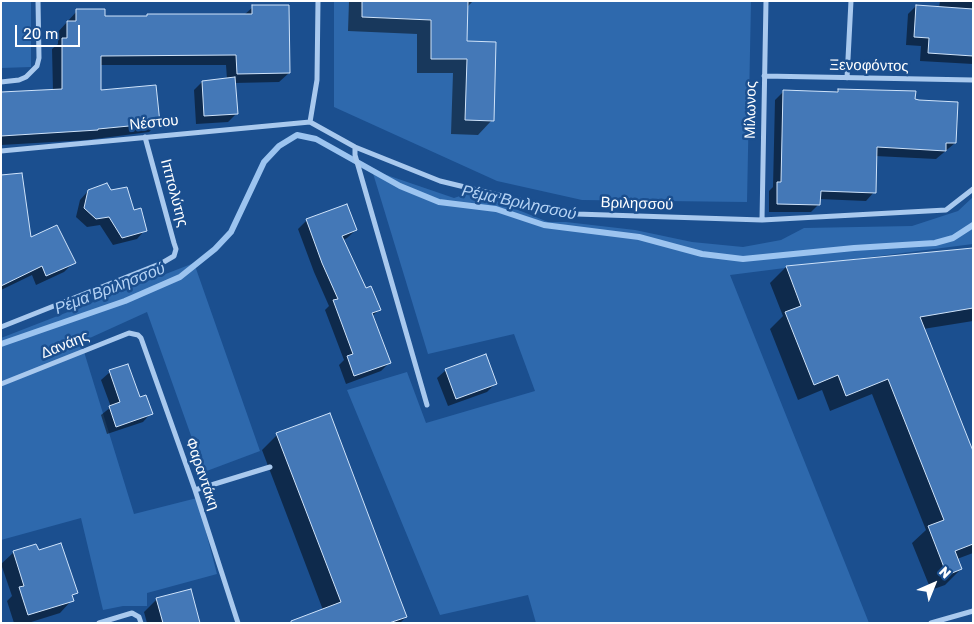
<!DOCTYPE html>
<html>
<head>
<meta charset="utf-8">
<style>
	body { margin:0 }
	#map { position:relative; width:974px; height:624px; overflow:hidden; background:#1b4f8f; font-family:Rubik,sans-serif }
	canvas { display:block }
	.frame { position:absolute; inset:0; border:2px solid #fff; pointer-events:none }
	.north { position:absolute; left:909px; top:559px; width:50px; height:50px; -webkit-text-stroke:4px #1b4f8f; paint-order:stroke; rotate:44deg; font-size:14px; font-weight:700; line-height:20px; text-align:center; color:#fff }
	.north::after { content:''; display:block; margin:auto; width:18px; height:22px; background:#fff; clip-path:polygon(50% 0,100% 100%,50% 72%,0 100%) }
	.scale { position:absolute; left:15px; top:25px; width:65px; height:22px; box-sizing:border-box; border:2px solid #fff; border-top:0; padding-left:6px; font-size:15px; line-height:18px; white-space:nowrap; color:#fff; -webkit-text-stroke:4px #1b4f8f; paint-order:stroke }
</style>
</head>
<body>
<div id="map">
<canvas width="974" height="624"></canvas>
<div class="frame"></div>
<div class="north">N</div>
<div class="scale">20 m</div>
</div>
<script>
const c = document.querySelector('canvas').getContext('2d');
c.lineJoin = 'round';
function paint(path, color) {
  c.fillStyle = color;
  c.fill(path, 'evenodd');
}
function poly(rows) {
  const path = new Path2D();
  for (const r of rows) {
    path.moveTo(r[0], r[1]);
    for (let i = 2; i < r.length; i += 2) path.lineTo(r[i], r[i + 1]);
  }
  return path;
}
function strokePath(path, color, width, dash) {
  c.strokeStyle = color;
  c.lineWidth = width;
  c.lineCap = dash ? 'butt' : 'round';
  c.setLineDash(dash || []);
  c.stroke(path);
}
function label(font, color, halo, rows, align = 'center') {
  c.font = font + ' Rubik,sans-serif';
  c.lineWidth = 5;
  c.setLineDash([]);
  c.textBaseline = 'middle';
  c.strokeStyle = halo;
  c.fillStyle = color;
  for (const [text, x, y, turn = 0] of rows) {
    c.save();
    c.translate(x, y);
    c.rotate((+turn || 0) * Math.PI / 180);
    c.textAlign = isNaN(turn) ? turn : align;
    if (halo) c.strokeText(text, 0, 0);
    c.fillText(text, 0, 0);
    c.restore();
  }
}
const green = poly([
	[1,1,31,1,31,67,1,68],
	[334,1,751,1,747,202,582,200,497,181,334,107],
	[372,170,454,198,469,193,481,196,483,201,496,201,548,222,566,222,635,230,692,242,743,247,781,240,804,228,912,226,958,211,973,197,973,244,730,275,869,623,536,623,528,595,440,615,347,390,407,372,426,423,535,391,514,334,428,354],
	[194,263,260,451,204,472,147,312,81,342,134,514,197,498,217,574,147,593,147,606,123,606,103,610,81,518,1,540,1,338]
]);
const shadow = poly([
	[349,1,473,1,467,7,465,42,492,120,478,135,451,134,453,73,417,73,417,34,348,31],
	[940,1,973,1,973,64,920,61,921,46,906,45,908,14,916,6,939,8],
	[253,7,289,73,279,82,234,83,237,113,228,122,196,124,194,90,202,82,227,79,226,65,100,65,100,92,159,122,149,132,87,140,1,145,1,93,53,91,52,49,58,44,58,32,77,11,104,17,244,15],
	[838,90,914,100,955,143,936,159,875,156,874,192,866,201,819,199,819,204,811,212,769,212,769,191,773,187,775,100,784,91,835,93],
	[1,177,30,239,74,262,64,272,36,285,32,275,1,290],
	[88,191,110,192,133,212,145,230,137,239,113,245,100,225,87,227,76,217,80,200],
	[307,220,356,230,347,238,343,240,365,290,379,310,372,316,390,362,381,371,346,384,339,365,344,360,325,310,329,306,314,272,298,229],
	[973,250,973,321,923,329,973,455,973,553,957,559,961,569,945,585,931,590,912,543,926,530,872,394,830,411,822,390,798,400,770,329,783,316,770,283,786,267],
	[446,370,495,384,487,392,448,406,437,378],
	[110,372,139,399,151,413,143,422,107,434,101,415,111,407,101,380],
	[277,435,406,617,400,623,306,623,323,610,262,450],
	[38,551,76,592,71,597,72,600,60,613,28,623,14,623,7,601,12,596,1,564,14,552],
	[157,599,199,623,147,623,144,612]
]);
const stream = poly([
	[1,344,125,301,180,277,215,249,231,232,264,162,279,146,297,135,316,139,400,186,439,202,496,209,544,225,639,237,702,254,743,259,854,248,935,243,953,238,973,225]
]);
const building = poly([
	[362,1,468,1,467,41,496,42,494,121,465,120,467,59,431,59,431,20,362,17,362,1],
	[252,5,289,5,290,73,237,74,236,55,101,56,101,90,156,85,160,123,98,129,98,130,1,136,1,92,62,89,62,38,67,38,67,21,76,21,76,9,105,9,105,16,147,16,147,14,252,14,252,5],
	[916,5,973,9,973,56,928,53,929,38,914,37,916,5],
	[235,77,238,114,204,116,202,81,235,77],
	[838,89,916,91,915,99,919,100,958,102,956,143,946,143,946,151,877,147,876,193,821,191,820,205,777,204,777,182,781,182,783,90,838,92,838,89],
	[22,173,31,237,57,225,76,263,46,276,42,266,1,286,1,175,22,173],
	[107,183,111,190,127,187,134,210,141,208,147,231,122,238,109,217,96,219,84,208,88,190,107,183],
	[347,204,357,230,342,236,366,288,371,286,381,310,372,313,391,363,354,376,347,356,353,354,333,300,338,299,322,263,306,219,347,204],
	[973,248,973,308,920,317,973,451,973,544,955,551,962,569,947,575,928,526,944,520,888,379,846,396,838,375,814,385,785,312,801,306,786,266,973,248],
	[486,354,497,384,456,399,445,369,486,354],
	[128,364,140,397,146,395,153,414,116,427,109,406,120,402,109,370,128,364],
	[330,413,394,583,407,617,389,623,291,623,291,621,341,602,276,433,330,413],
	[61,543,78,593,72,595,74,601,28,615,19,587,24,586,13,551,36,544,39,550,61,543],
	[191,589,200,623,163,623,156,598,191,589]
]);
const minor = poly([
	[764,76,973,80],
	[847,78,851,1],
	[1,82,19,80,26,77,37,66,39,58,38,1],
	[310,122,355,147,440,181,576,214,762,220,946,210,973,189],
	[310,122,317,80,318,1],
	[355,147,355,155,427,405],
	[1,151,310,122],
	[762,220,766,1],
	[1,327,162,263,174,256,176,249,174,243,145,137],
	[1,384,129,333,138,335,141,338,195,490,238,623],
	[195,490,270,467],
	[99,623,132,613,139,617,141,623],
	[931,623,973,611]
]);
const streetNames = [
	["Ξενοφόντος",869,66,1],
	["Μίλωνος",751,110,-89],
	["Νέστου",154,123,-6],
	["Ιππολύτης",174,193,75],
	["Βριλησσού",637,204,2],
	["Δανάης",65,345,-22],
	["Φαραντάκη",202,474,71]
];
const waterNames = [
	["Ρέμα Βριλησσού",519,203,12],
	["Ρέμα Βριλησσού",110,289,-21]
];
paint(green, '#2e69ad');
paint(shadow, '#0007');
strokePath(stream, '#9cc4f0', 6);
paint(building, '#4478b7');
strokePath(building, '#cfe3fa', 1);
strokePath(minor, '#a9c9ee', 5);
label('15px', '#fff', '#1b4f8f', streetNames);
label('italic 16px', '#b5d3f5', '#1b4f8f', waterNames);
</script>
</body>
</html>
